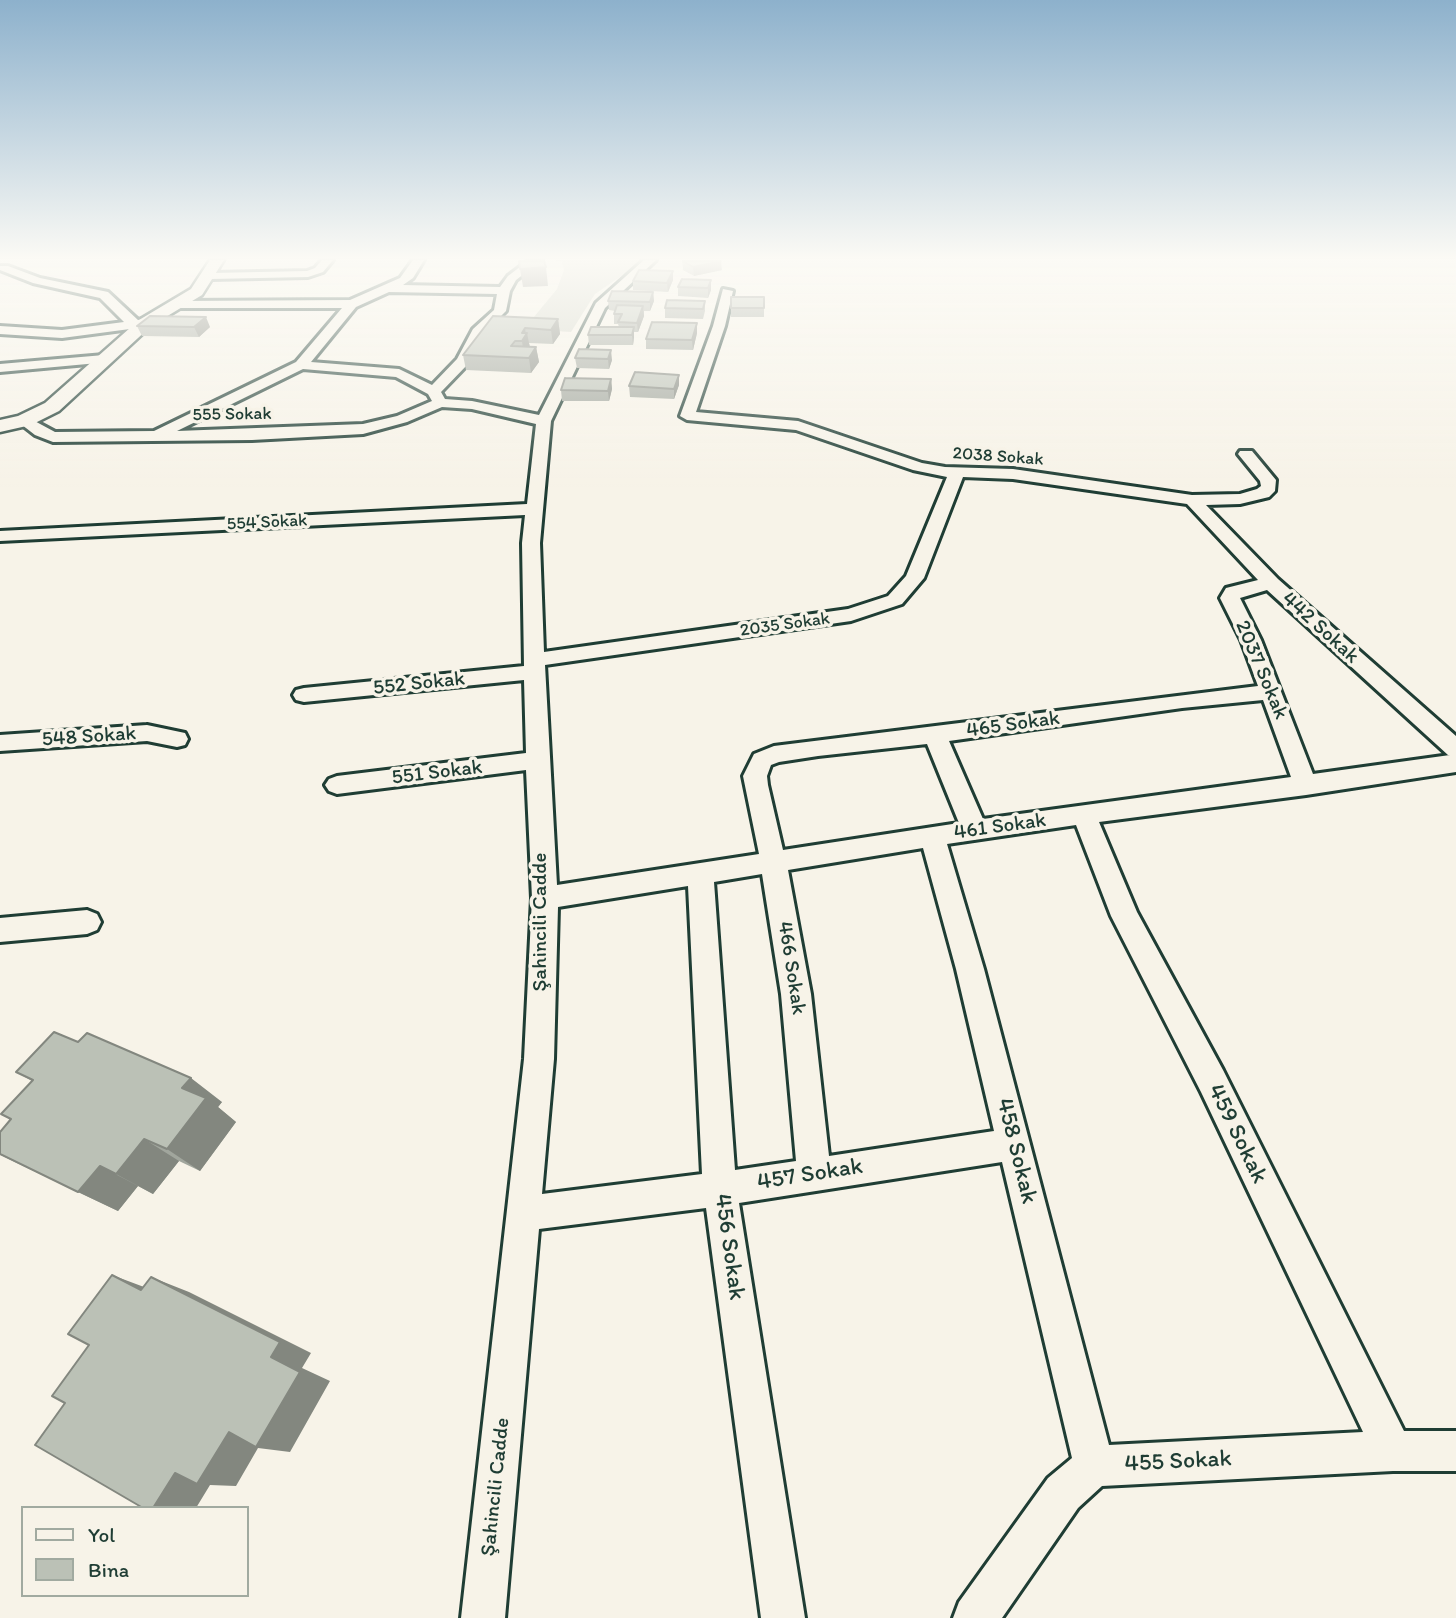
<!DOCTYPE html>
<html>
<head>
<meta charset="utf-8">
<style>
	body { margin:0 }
	#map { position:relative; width:1456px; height:1618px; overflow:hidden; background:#f7f3e8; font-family:Itim,sans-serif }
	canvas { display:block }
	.legend { position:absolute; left:21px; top:1506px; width:228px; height:91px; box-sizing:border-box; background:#f7f3e8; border:2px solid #a1aaa0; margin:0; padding:9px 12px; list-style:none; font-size:21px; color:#1f3d34 }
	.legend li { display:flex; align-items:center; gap:14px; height:35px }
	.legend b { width:35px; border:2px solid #a1aaa0 }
</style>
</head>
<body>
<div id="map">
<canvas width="1456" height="1618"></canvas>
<ul class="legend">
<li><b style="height:9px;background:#f7f3e8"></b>Yol</li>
<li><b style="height:19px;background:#bbc1b6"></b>Bina</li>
</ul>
</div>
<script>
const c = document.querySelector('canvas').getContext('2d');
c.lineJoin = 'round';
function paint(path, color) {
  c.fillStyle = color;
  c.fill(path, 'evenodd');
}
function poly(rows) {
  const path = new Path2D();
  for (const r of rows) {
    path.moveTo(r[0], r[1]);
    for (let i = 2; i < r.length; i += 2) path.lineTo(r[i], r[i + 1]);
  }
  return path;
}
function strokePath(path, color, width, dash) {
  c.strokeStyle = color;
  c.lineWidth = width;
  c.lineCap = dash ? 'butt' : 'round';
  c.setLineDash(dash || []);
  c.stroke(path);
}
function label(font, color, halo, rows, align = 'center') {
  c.font = font + ' Itim,sans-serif';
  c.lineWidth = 7;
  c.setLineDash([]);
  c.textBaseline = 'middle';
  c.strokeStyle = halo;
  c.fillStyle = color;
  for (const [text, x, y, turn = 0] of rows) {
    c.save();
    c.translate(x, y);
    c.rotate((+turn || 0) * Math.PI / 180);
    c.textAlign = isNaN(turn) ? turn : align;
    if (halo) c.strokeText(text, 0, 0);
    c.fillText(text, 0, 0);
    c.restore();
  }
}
const green = poly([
	[556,260,638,260,638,261,636,266,595,294,571,332,524,329,557,289,564,270,562,262]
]);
const minor = poly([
	[322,260,333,260,323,272,308,277,210,279,204,276,210,273,307,271,315,268,322,260],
	[413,260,424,260,413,278,403,285,500,287,508,276,529,260,542,260,516,280,510,291,506,311,483,334,468,364,441,392,445,399,472,401,539,415,596,303,644,260,656,260,605,308,551,421,540,543,544,652,848,609,888,596,906,576,947,477,913,470,796,430,687,420,680,416,713,326,723,289,733,291,725,326,696,412,798,421,922,463,945,467,1013,469,1192,495,1240,494,1257,489,1261,486,1260,481,1238,454,1240,451,1252,451,1276,480,1275,491,1269,497,1240,504,1206,505,1278,579,1456,736,1456,772,1306,795,1099,822,1137,912,1223,1070,1404,1431,1456,1431,1456,1471,1393,1471,1102,1486,1078,1508,1002,1618,953,1618,959,1602,1048,1478,1072,1458,1002,1162,739,1203,805,1618,761,1618,706,1208,539,1229,505,1618,461,1618,524,1059,532,898,526,770,337,794,329,791,325,785,329,779,337,776,526,753,524,680,304,702,296,700,293,695,296,690,304,688,524,666,522,543,525,515,0,541,0,531,527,504,536,424,472,409,442,407,407,422,363,434,252,440,53,442,35,435,17,421,19,418,29,418,55,432,154,431,296,362,342,308,181,308,177,307,177,301,350,300,400,278,413,260],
	[389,292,497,294,494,310,473,329,457,359,432,385,399,369,311,362,356,307,389,292],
	[303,369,396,377,428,394,432,401,397,416,363,424,177,431,303,369],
	[963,477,1013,479,1187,504,1258,580,1226,588,1220,598,1241,640,1258,686,774,746,754,754,743,776,759,854,557,885,545,665,851,621,902,604,924,578,963,477],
	[1267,590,1448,755,1450,755,1313,774,1261,640,1240,598,1267,590],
	[1263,700,1291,777,983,819,949,741,1182,708,1263,700],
	[927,744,959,823,783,850,768,785,767,776,771,765,779,762,818,756,927,744],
	[1076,825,1111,916,1201,1092,1363,1432,1109,1445,984,969,947,844,1076,825],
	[923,848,956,969,994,1131,829,1156,811,994,788,870,923,848],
	[762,874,781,994,796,1161,735,1170,714,882,762,874],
	[688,886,702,1174,542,1194,554,1059,558,907,688,886],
	[0,266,8,266,40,278,108,292,138,320,145,319,151,323,145,327,62,338,0,334,0,326,62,330,124,322,100,298,33,283,0,270,0,266],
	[104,355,109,356,109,362,0,372,0,364,104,355],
	[147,725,185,733,188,739,185,745,177,747,147,741,0,751,0,735,147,725],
	[87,910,97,914,101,922,97,930,87,934,0,942,0,918,87,910]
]);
const tertiary = poly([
	[210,260,224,260,202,295,151,326,59,411,31,425,0,432,0,420,18,416,45,403,139,320,191,289,210,260]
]);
const wall = poly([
	[682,261,722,270,694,276,683,270],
	[673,271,673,280,668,292,633,290,633,281],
	[682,279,711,290,708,298,678,296,678,287],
	[653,292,654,301,650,311,644,311,644,316,638,332,634,332,634,337,633,345,589,345,588,335,619,327,618,324,614,324,614,314,615,311,609,310,608,301],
	[731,297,764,308,764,317,731,317],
	[705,301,705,311,703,319,665,318,665,308],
	[493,316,558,319,560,334,553,344,529,343,530,347,536,347,539,362,531,373,466,370,463,355],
	[697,323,697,333,693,350,646,349,646,339],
	[137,326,210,327,199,337,142,336],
	[579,349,612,360,609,369,577,368,575,358],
	[679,375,679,385,674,399,630,397,629,386],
	[611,379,612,389,609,401,562,401,561,390],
	[16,1072,222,1102,218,1107,236,1122,200,1171,179,1161,153,1194,138,1186,118,1211,0,1155,11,1120,1,1114,32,1081]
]);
const shadedWall = poly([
	[721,261,722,270,694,276,693,267],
	[546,267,548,286,523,287,520,269],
	[673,271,673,280,668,292,667,283],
	[711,280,711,290,708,298,708,288],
	[653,292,654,301,650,311,650,302],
	[643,306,644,316,638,332,637,323],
	[206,317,210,327,199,337,194,327],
	[558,319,560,334,553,344,551,330],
	[697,323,697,333,693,350,692,340],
	[634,327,634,337,633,345,632,335],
	[525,328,526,335,527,333,530,348,524,356,522,341,522,333],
	[536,347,539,362,531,373,529,358],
	[611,350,612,360,609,369,608,359],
	[679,375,679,385,674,399,674,389],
	[611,379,612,389,609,401,608,391],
	[191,1078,222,1102,218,1107,236,1122,200,1171,167,1149,182,1088],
	[144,1139,179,1161,153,1194,116,1174],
	[100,1166,138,1186,118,1211,78,1192],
	[112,1275,152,1290,141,1290],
	[151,1277,189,1292,311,1353,302,1368,330,1381,290,1452,258,1448,236,1486,210,1485,196,1508,153,1508,175,1473,271,1357]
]);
const building = poly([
	[519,261,544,261,546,267,520,269,519,261],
	[683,261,721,261,693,267,683,261],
	[639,270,673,271,667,283,633,281,639,270],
	[682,279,711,280,708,288,678,287,682,279],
	[612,291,653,292,650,302,608,301,612,291],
	[731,297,764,297,764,308,731,308,731,297],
	[667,300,705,301,703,309,665,308,667,300],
	[617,305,643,306,637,323,618,322,622,314,614,314,617,305],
	[150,316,206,317,194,327,137,326,150,316],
	[493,316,558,319,551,330,525,328,522,333,527,333,522,341,515,341,511,346,536,347,529,358,463,355,493,316],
	[652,322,697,323,692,340,646,339,652,322],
	[591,327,634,327,632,335,588,335,591,327],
	[579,349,611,350,608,359,575,358,579,349],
	[635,372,679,375,674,389,629,386,635,372],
	[565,378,611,379,608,391,561,390,565,378],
	[54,1032,78,1042,87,1033,191,1078,182,1088,206,1098,167,1149,144,1139,116,1174,100,1166,78,1192,0,1154,0,1132,11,1119,1,1114,33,1080,16,1072,54,1032],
	[112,1275,141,1290,151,1277,280,1342,271,1357,300,1372,256,1447,229,1432,197,1484,175,1473,153,1508,143,1508,35,1445,65,1403,52,1396,89,1345,68,1334,112,1275]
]);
const farStreetnames = [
	["555 Sokak",232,415,-1],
	["2038 Sokak",998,457,4],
	["554 Sokak",267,523,-3],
	["2035 Sokak",785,625,-8]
];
const streetNames = [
	["442 Sokak",1320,628,42],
	["2037 Sokak",1261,670,67],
	["552 Sokak",419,684,-6],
	["465 Sokak",1013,725,-8],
	["548 Sokak",89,737,-4],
	["551 Sokak",437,773,-7],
	["461 Sokak",1000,827,-8],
	["Şahincili Cadde",541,922,-90],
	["466 Sokak",791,968,81],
	["Şahincili Cadde",496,1487,-84]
];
const nearStreetnames = [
	["459 Sokak",1237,1134,64],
	["458 Sokak",1016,1151,76],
	["457 Sokak",810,1175,-9],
	["456 Sokak",729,1247,82],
	["455 Sokak",1178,1462,-3]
];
paint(green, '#d3d5ca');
strokePath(minor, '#1f3d34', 6);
strokePath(tertiary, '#1f3d34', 5);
paint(minor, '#f7f3e8');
paint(tertiary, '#f7f3e8');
paint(wall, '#a1a69d');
paint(shadedWall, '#83877f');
paint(building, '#bbc1b6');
strokePath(building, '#83877f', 2);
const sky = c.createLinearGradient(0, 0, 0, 487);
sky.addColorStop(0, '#8db1cc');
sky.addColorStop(0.53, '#fbfaf5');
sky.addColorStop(1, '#fbfaf500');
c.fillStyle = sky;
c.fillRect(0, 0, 1456, 487);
label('18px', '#1f3d34', '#f7f3e8', farStreetnames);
label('21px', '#1f3d34', '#f7f3e8', streetNames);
label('24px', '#1f3d34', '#f7f3e8', nearStreetnames);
</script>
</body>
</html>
